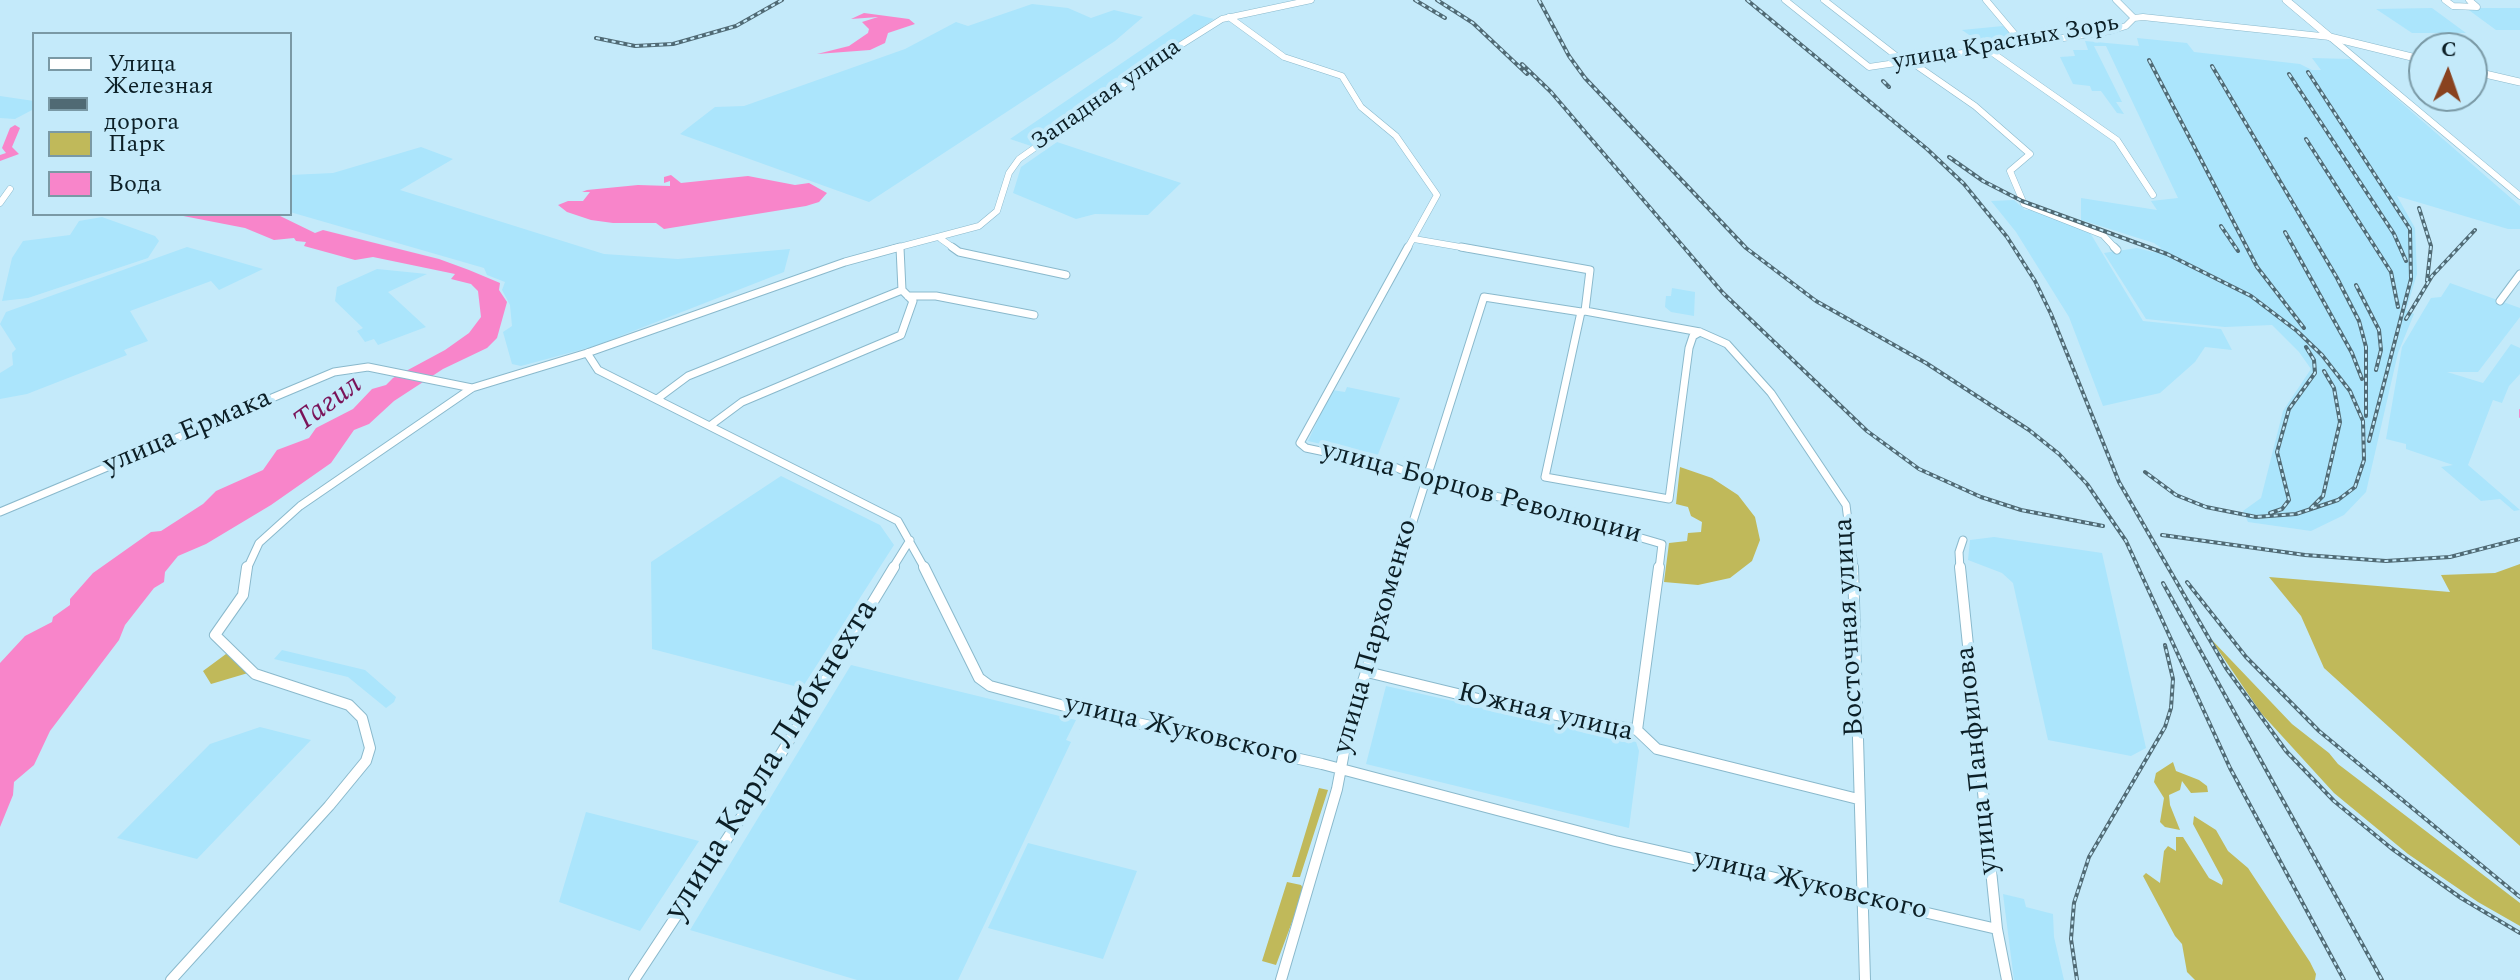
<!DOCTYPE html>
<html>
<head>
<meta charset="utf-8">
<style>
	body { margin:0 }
	#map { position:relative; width:2520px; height:980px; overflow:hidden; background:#c4eafa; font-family:Spectral,serif }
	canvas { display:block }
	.legend { position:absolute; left:32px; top:32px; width:260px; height:184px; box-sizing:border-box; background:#c4eafa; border:2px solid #7a99a5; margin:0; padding:10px 14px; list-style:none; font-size:24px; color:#0c1f26 }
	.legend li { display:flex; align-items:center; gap:16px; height:40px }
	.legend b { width:40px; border:2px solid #7a99a5 }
	.north { position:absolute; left:2408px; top:32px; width:80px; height:80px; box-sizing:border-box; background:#c4eafa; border:2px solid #7a99a5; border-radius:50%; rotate:2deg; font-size:22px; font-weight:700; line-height:32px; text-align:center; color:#0c1f26 }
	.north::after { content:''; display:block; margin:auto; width:28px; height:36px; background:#89421f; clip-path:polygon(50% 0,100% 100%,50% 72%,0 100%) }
</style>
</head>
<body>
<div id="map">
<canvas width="2520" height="980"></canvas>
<ul class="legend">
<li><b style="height:10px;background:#fff"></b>Улица</li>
<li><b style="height:10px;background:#506a74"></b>Железная дорога</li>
<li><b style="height:22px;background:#c0b95a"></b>Парк</li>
<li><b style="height:22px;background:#f885ca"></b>Вода</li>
</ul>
<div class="north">С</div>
</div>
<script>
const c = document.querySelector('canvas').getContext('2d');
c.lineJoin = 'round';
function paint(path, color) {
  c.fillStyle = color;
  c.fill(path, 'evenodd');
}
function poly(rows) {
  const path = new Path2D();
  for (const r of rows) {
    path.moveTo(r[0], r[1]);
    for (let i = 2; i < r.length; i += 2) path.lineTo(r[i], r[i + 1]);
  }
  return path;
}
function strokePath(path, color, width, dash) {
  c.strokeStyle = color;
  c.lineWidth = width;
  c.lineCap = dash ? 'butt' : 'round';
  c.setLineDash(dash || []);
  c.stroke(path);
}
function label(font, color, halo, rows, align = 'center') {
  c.font = font + ' Spectral,serif';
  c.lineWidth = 8;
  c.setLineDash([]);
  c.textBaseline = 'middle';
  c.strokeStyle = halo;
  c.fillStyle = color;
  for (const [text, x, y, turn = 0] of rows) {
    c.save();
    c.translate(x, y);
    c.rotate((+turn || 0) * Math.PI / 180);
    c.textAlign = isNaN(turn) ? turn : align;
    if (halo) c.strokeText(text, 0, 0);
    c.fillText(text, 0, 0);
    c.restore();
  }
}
const built = poly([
	[1032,4,1068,8,1091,18,1114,10,1143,17,1115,41,869,202,680,134,715,107,744,106,905,49,956,22,968,26],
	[2432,8,2466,33,2412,33,2376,9],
	[2466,8,2520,8,2520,30,2496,30],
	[1194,14,1214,19,1031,146,1010,139],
	[2003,26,2017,41,1985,46,1962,30],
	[2137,38,2187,43,2194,52,2300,64,2312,70,2321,70,2312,58,2351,59,2520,206,2520,229,2508,229,2397,196,2415,228,2417,274,2406,310,2414,314,2398,353,2366,492,2344,515,2311,531,2248,522,2243,511,2261,498,2283,411,2311,369,2299,352,2272,325,2225,327,2146,319,2104,253,2137,248,2153,252,2161,248,2154,243,2081,220,2081,198,2157,210,2151,201,2178,198,2106,46,2094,46,2122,102,2116,102,2124,114,2117,113,2101,91,2092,91,2090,86,2073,84,2060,57,2075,56,2073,50,2088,50,2085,41,2139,46],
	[0,96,34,101,34,109,15,119,0,118],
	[1057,142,1181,183,1148,215,1095,214,1076,219,1013,193,1021,167],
	[421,147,453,159,400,190,604,254,678,259,790,249,784,272,595,346,521,366,512,364,503,332,512,326,510,305,502,290,505,282,487,275,484,268,290,212,290,175,333,173],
	[2014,200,2025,210,2034,210,2089,231,2143,321,2221,329,2232,350,2205,347,2195,362,2160,393,2103,406,2069,317,2016,232,1991,201],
	[102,217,155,236,159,241,148,258,28,298,2,301,12,258,23,241,70,235,79,221],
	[187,247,263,269,219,290,211,281,130,311,148,341,124,350,127,355,27,394,0,399,0,373,13,365,12,353,16,349,0,324,6,312],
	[377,269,427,274,388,292,426,327,378,345,374,339,365,342,357,331,363,328,335,301,337,287],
	[2450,283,2520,308,2520,317,2478,372,2447,372,2483,383,2511,344,2520,348,2520,374,2509,386,2502,403,2493,400,2468,465,2520,510,2514,511,2500,499,2481,501,2441,467,2453,465,2406,449,2406,444,2386,439,2402,347,2431,298,2441,297],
	[1672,288,1695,292,1694,316,1671,312,1665,307,1666,296,1671,296],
	[1347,387,1400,398,1377,457,1308,441,1332,390,1345,392],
	[781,476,880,525,894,545,802,688,652,649,651,562],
	[1994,537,2102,553,2146,748,2131,756,2048,740,2013,583,2002,573,1968,560,1970,540],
	[282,650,365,670,396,697,394,702,386,708,348,677,274,659],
	[851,665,1076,720,1066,740,1071,742,958,980,857,980,690,930],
	[1386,686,1636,742,1639,751,1629,828,1366,764],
	[260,727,311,740,197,859,117,838,210,744],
	[586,812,699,841,640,931,559,902],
	[1028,843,1137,871,1103,959,988,928],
	[2003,894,2024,899,2026,907,2053,914,2054,937,2064,980,2014,980]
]);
const green = poly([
	[1680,467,1712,478,1738,495,1755,517,1760,540,1752,561,1730,578,1698,585,1664,582,1669,543,1687,541,1688,533,1701,532,1702,522,1691,516,1688,507,1676,504],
	[2520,564,2520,846,2324,668,2301,616,2269,577,2450,592,2441,575,2495,573],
	[2210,638,2292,724,2329,753,2338,764,2520,903,2520,926,2478,902,2408,854,2334,793,2261,713],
	[226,654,232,655,248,673,211,684,203,671],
	[2173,762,2176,771,2199,780,2207,786,2208,792,2191,793,2182,781,2180,790,2169,795,2170,805,2180,830,2165,827,2160,822,2164,798,2154,782,2156,773],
	[1319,788,1328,790,1300,877,1292,877],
	[2194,816,2216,830,2228,851,2248,868,2310,962,2316,974,2315,980,2195,980,2187,972,2182,944,2175,936,2143,876,2146,873,2160,883,2164,851,2168,846,2176,851,2176,837,2183,837,2209,878,2222,885,2223,880,2193,824],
	[1287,882,1301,885,1304,890,1276,965,1262,961]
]);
const water = poly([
	[864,13,909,19,915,24,888,33,885,43,870,50,817,54,849,46,868,33,869,29,862,22,878,17,851,19],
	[671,175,681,183,748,176,795,185,809,183,827,193,819,202,806,206,664,229,656,223,613,223,591,220,567,212,558,205,568,201,583,201,590,192,582,192,587,190,638,185,670,186,670,181,664,183,664,177],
	[173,214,276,214,315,233,323,230,439,259,469,270,500,283,499,290,507,302,497,338,487,348,443,369,394,401,369,424,354,430,331,463,271,505,206,544,178,556,165,572,164,582,154,588,125,625,119,640,50,731,34,765,14,782,13,795,0,827,0,663,25,636,52,622,53,617,70,605,70,599,93,573,151,532,161,531,203,504,216,491,263,470,277,450,309,438,316,428,353,409,372,389,386,385,393,378,445,350,469,333,481,317,478,291,471,284,451,279,455,274,373,257,355,260,304,246,306,242,296,241,294,238,274,240,245,228]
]);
const stream = poly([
	[2520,410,2520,417]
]);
const river = poly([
	[15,125,20,128,12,147,19,154,0,161,0,155,6,153,2,148,10,128,15,125]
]);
const minorFar2 = poly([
	[1785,0,1869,67,2110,31,2126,26,2134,18,2143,17,2330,37,2520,196],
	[1824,0,1904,62],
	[1986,0,2023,44],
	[2116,0,2134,18],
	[2445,0,2453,6,2477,7,2469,0],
	[1229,17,1284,57,1342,76,1361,107,1396,136,1437,195,1407,249],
	[1987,49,2117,140,2153,195],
	[1910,61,1975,106,2030,154,2010,171,2024,204,2103,235,2116,249],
	[0,203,10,189],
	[941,239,955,249],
	[1414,239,1472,249],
	[892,249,979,226,997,211,1009,173,1019,159,1168,53,1222,19,1311,0]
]);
const minorFar1 = poly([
	[952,247,959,252,1066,275],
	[1408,247,1300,443,1306,448,1392,466,1436,484,1504,498,1662,544,1659,569],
	[1461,247,1590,270,1585,311,1581,312,1545,477,1669,499,1689,348,1693,336,1700,332],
	[2114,247,2117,250],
	[908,296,936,296,1034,315],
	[2500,301,2520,274],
	[1585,311,1700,332,1727,344,1771,393,1846,505,1854,569],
	[587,353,598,370,898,521,925,569],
	[657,399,688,376,902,290],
	[711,425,742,402,901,335,913,301,902,290,900,248],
	[0,512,334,372,368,367,472,388],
	[247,569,259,543,300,506,472,388,587,353,845,262,900,247],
	[892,569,910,540],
	[1398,569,1484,297,1581,312],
	[1960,569,1959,552,1963,540]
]);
const minor = poly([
	[924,567,979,678,990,686,1083,711,1322,764,1615,841,1997,929],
	[1853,567,1865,980],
	[1960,567,1997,929,2007,980],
	[1367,672,1499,704,1637,730,1657,749,1858,799],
	[1637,730,1659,567],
	[171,980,329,806,366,761,370,748,362,718,349,705,255,674,215,635,243,595,247,567],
	[634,980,756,795,894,567],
	[1281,980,1337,789,1349,726,1399,567]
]);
const major = poly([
	[2286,0,2330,37,2424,60],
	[2472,71,2520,82]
]);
const rail = poly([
	[1415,0,1445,18],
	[1437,0,1473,23,1527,74],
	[1539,0,1569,56,1585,78,1746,248,1816,301,1926,363,2029,430,2059,454,2087,484,2126,541,2230,768,2344,980],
	[1747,0,1927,149,1964,184,2007,237,2035,281,2051,314,2119,482,2226,668,2286,751,2334,801,2391,848,2461,898,2520,933],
	[596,38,635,46,673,44,736,26,782,0],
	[2149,60,2257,267,2304,328],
	[1522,64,1551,92,1723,293,1867,431,1919,469,1981,497,2021,510,2103,526],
	[2212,66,2337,278,2359,321,2366,347,2366,416],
	[2308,72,2410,229,2411,279,2369,441],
	[2289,74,2394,234,2406,261],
	[1883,81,1889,87],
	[2306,139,2391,272,2398,307],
	[1949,157,1983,181,2022,201,2167,254,2251,296,2297,331,2322,355,2350,391,2363,421,2364,460,2355,487,2338,500,2296,514,2256,517,2206,507,2176,495,2145,472],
	[2419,208,2431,246,2427,281],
	[2221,226,2238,251],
	[2285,232,2352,353,2362,379],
	[2356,285,2379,330,2381,350,2376,370],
	[2406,319,2432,276,2475,230],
	[2311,508,2323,496,2340,422,2334,388,2324,371],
	[2270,513,2282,509,2289,500,2277,452,2289,409,2315,373,2314,360,2306,347],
	[2162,535,2305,555,2386,561,2450,557,2520,539],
	[2187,582,2246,657,2319,731,2520,897],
	[2163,583,2382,980],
	[2077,980,2071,939,2074,903,2089,857,2165,727,2171,708,2173,679,2165,645]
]);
const farStreetnames = [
	["улица Красных Зорь",2006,44,-10],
	["Западная улица",1107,96,-35]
];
const streetNames = [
	["улица Ермака",188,433,-23],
	["улица Борцов Революции",1481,494,15],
	["Восточная улица",1851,627,-93],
	["улица Пархоменко",1377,637,-74],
	["Южная улица",1545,714,13],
	["улица Жуковского",1181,732,13],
	["улица Панфилова",1979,760,-96],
	["улица Жуковского",1810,886,13]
];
const waterNames = [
	["Тагил",329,405,-36]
];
const nearStreetnames = [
	["улица Карла Либкнехта",773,761,-58]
];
paint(built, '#abe5fc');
paint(green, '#c0b95a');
paint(water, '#f885ca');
strokePath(stream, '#f885ca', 2);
paint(river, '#f885ca');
strokePath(minorFar2, '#8ab9cc', 7);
strokePath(minorFar1, '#8ab9cc', 9);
strokePath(minor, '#8ab9cc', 12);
strokePath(major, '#8ab9cc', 8);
strokePath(minorFar2, '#fff', 6);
strokePath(minorFar1, '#fff', 7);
strokePath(minor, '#fff', 10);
strokePath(major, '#fff', 7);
strokePath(rail, '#506a74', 4);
strokePath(rail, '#c4eafa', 2, [4]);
label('24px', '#0c1f26', '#c4eafa', farStreetnames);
label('28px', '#0c1f26', '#c4eafa', streetNames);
label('italic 30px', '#7a1359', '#c4eafa', waterNames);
label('34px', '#0c1f26', '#c4eafa', nearStreetnames);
</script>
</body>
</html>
